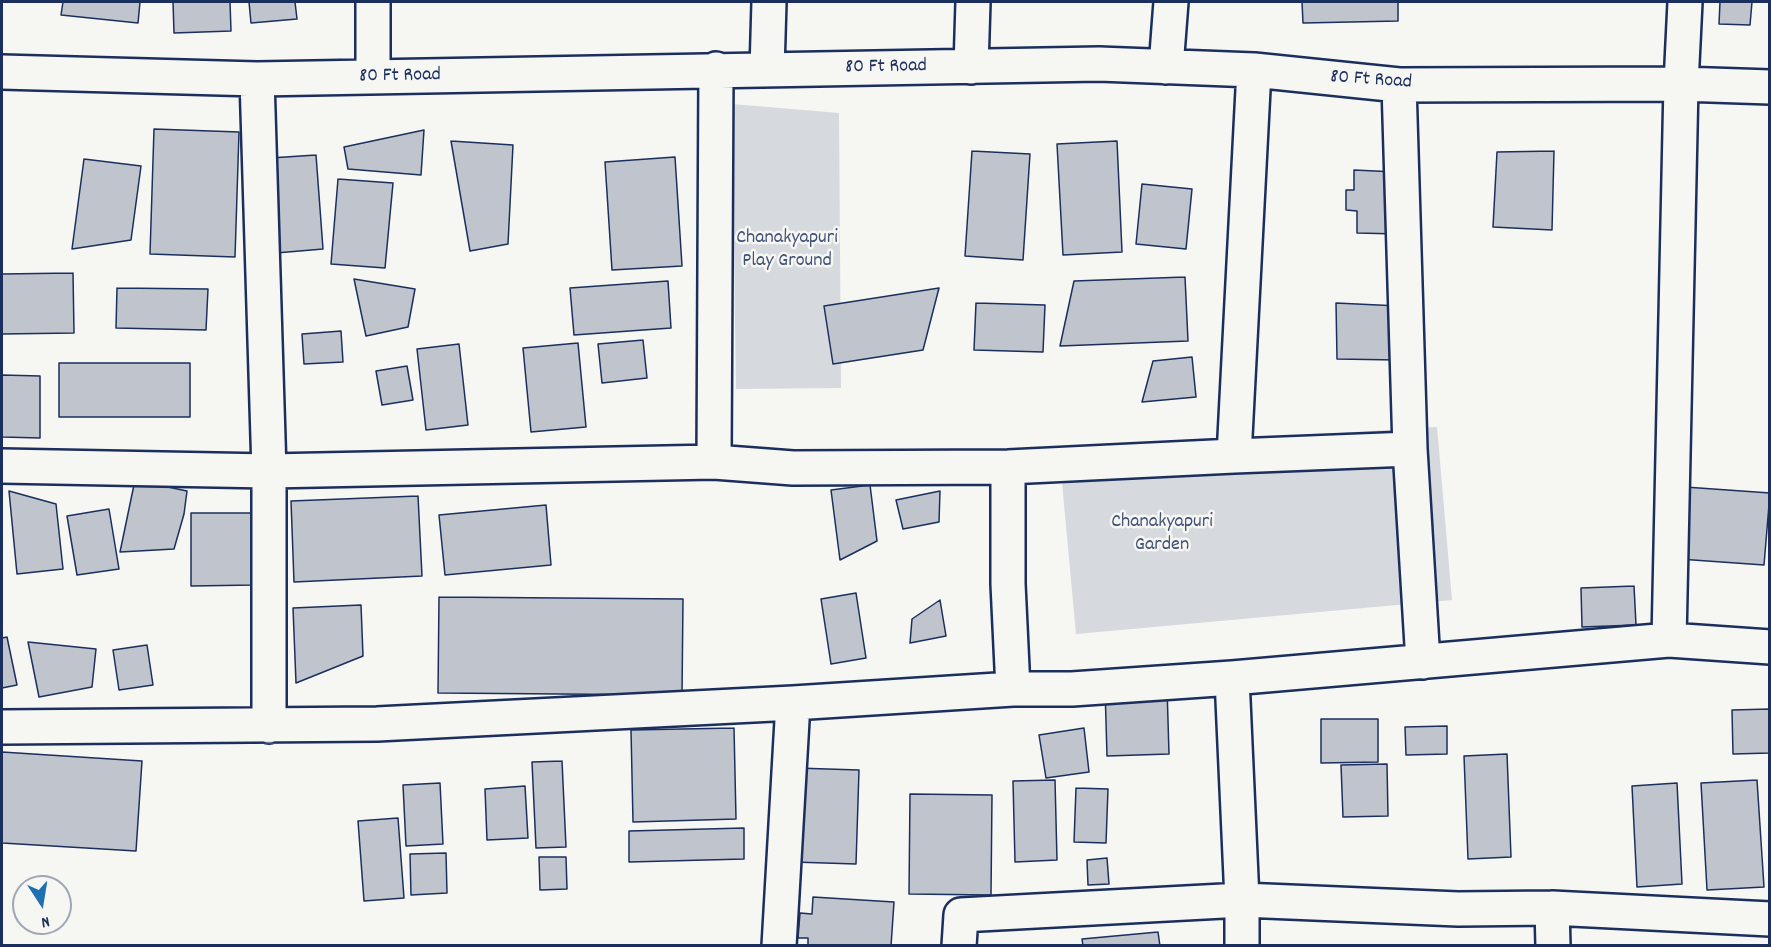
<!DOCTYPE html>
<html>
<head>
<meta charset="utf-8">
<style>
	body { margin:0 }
	#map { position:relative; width:1771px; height:947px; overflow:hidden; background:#f6f6f2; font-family:Dekko,sans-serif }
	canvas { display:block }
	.frame { position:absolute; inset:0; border:3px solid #1b2f5e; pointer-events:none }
	.north { position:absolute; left:12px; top:875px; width:60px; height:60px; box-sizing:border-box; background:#f6f6f2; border:2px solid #9ea6b7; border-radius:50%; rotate:168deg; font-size:16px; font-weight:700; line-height:24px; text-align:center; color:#1b2f5e }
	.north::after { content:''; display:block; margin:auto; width:21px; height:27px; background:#1f6fb2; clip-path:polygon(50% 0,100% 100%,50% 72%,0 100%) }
</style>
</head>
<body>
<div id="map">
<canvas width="1771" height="947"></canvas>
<div class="frame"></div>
<div class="north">N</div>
</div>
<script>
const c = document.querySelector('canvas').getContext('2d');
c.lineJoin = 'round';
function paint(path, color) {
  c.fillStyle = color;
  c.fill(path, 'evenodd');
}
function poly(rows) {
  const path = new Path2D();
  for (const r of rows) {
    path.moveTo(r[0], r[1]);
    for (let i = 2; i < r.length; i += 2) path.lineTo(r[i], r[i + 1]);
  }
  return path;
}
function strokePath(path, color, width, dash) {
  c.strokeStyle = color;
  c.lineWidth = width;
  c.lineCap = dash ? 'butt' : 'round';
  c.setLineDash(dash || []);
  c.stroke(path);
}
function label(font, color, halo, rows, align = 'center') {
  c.font = font + ' Dekko,sans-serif';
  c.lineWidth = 5;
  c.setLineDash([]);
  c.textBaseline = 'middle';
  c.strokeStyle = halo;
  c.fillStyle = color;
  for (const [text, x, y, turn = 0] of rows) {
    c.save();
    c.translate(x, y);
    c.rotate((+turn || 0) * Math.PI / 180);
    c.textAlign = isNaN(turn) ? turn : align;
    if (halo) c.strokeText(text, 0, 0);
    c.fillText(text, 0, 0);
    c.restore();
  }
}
const green = poly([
	[732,104,839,113,841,388,736,389],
	[1437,427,1452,600,1076,634,1059,450]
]);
const building = poly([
	[63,2,140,2,138,23,61,15,63,2],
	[173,2,230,2,231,31,174,33,173,2],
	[249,2,295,2,297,19,251,23,249,2],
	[1302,2,1398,2,1398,21,1303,23,1302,2],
	[1720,2,1752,2,1750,25,1719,24,1720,2],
	[154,129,239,132,235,257,150,254,154,129],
	[424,130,421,175,348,169,344,147,424,130],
	[451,141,513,145,508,244,470,251,451,141],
	[1117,141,1122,252,1063,255,1057,144,1117,141],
	[972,151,1030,154,1023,260,965,256,972,151],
	[1554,151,1552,230,1493,227,1497,152,1554,151],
	[316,155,323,249,276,253,270,158,316,155],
	[675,157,682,266,612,270,605,162,675,157],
	[84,159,141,166,131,240,72,249,84,159],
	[1354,170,1396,172,1398,234,1357,233,1357,211,1346,210,1346,190,1354,190,1354,170],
	[338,179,393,183,385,268,331,264,338,179],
	[1142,184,1192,189,1186,249,1136,244,1142,184],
	[73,273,74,333,2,334,2,274,73,273],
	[1185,277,1188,341,1060,346,1074,281,1185,277],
	[354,279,415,289,408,327,366,336,354,279],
	[668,281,671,328,574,335,570,288,668,281],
	[117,288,208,289,206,330,116,328,117,288],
	[939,288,923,350,833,364,824,306,939,288],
	[976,303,1045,305,1043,352,974,350,976,303],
	[1336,303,1399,306,1397,360,1337,359,1336,303],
	[341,331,343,362,304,364,302,334,341,331],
	[643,340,647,378,602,383,598,344,643,340],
	[578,343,586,427,531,432,523,348,578,343],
	[459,344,468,425,426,430,417,349,459,344],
	[1192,357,1196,397,1142,402,1153,361,1192,357],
	[59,363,190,363,190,417,59,417,59,363],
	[407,366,413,400,382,405,376,371,407,366],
	[2,375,40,376,40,438,2,437,2,375],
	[135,480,187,491,184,514,174,549,120,552,135,480],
	[870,485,877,541,840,560,831,490,870,485],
	[1685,487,1770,493,1764,565,1679,559,1685,487],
	[9,491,56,504,63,569,17,574,9,491],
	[940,491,939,522,903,529,896,500,940,491],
	[418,496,422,576,294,582,291,501,418,496],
	[546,505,551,565,445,575,439,515,546,505],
	[109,509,119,569,77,575,67,516,109,509],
	[191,513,253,513,254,585,191,586,191,513],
	[1634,586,1636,625,1582,627,1581,588,1634,586],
	[856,593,866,658,831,664,821,599,856,593],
	[439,597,683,599,682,695,438,693,439,597],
	[940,600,946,636,910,643,912,619,940,600],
	[361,605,363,656,296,683,293,608,361,605],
	[7,637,17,685,2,688,2,638,7,637],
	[28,642,96,649,92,687,39,697,28,642],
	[147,645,153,685,119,690,113,650,147,645],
	[1167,687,1169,754,1107,756,1105,688,1167,687],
	[1770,709,1770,753,1733,754,1732,710,1770,709],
	[1321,719,1378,719,1378,762,1321,763,1321,719],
	[1447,726,1447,754,1406,755,1405,727,1447,726],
	[734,728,736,819,633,822,631,730,734,728],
	[1084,728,1089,772,1046,778,1039,735,1084,728],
	[2,752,142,761,136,851,2,843,2,752],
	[1507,754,1511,857,1468,859,1464,756,1507,754],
	[562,761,566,847,536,848,532,762,562,761],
	[1387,764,1388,816,1343,817,1341,765,1387,764],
	[796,768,859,770,856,864,793,862,796,768],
	[1055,780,1057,860,1015,862,1013,781,1055,780],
	[1757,780,1764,887,1707,890,1701,783,1757,780],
	[440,783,443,844,406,846,403,785,440,783],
	[1677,783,1682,884,1637,887,1632,786,1677,783],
	[525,786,528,838,487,840,485,789,525,786],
	[1076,788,1108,789,1106,843,1074,842,1076,788],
	[910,794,992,795,991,895,909,894,910,794],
	[398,818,404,898,364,901,358,821,398,818],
	[744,828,744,859,629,862,629,831,744,828],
	[446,853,447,893,411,895,410,854,446,853],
	[539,857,566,857,567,889,540,890,539,857],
	[1107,858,1109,884,1088,885,1087,860,1107,858],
	[813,897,894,902,891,946,808,946,808,938,798,938,800,913,812,914,813,897],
	[1158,932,1160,946,1083,946,1082,939,1158,932]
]);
const minor = poly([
	[373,2,373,77],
	[971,67,973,2],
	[1166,67,1171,2],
	[767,70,769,2],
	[2,72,257,79,1099,64,1254,70,1399,85,1681,84,1770,87],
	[257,79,269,471,269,726],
	[1399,85,1410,449,1423,662],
	[1234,456,1410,449],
	[714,462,716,69],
	[2,466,269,471,714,462,793,468,1008,467,1234,456,1254,70],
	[1008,467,1008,584,1013,689],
	[1669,640,1681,84,1685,2],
	[1232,678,1242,900,1242,946],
	[2,727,377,724,793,703,1013,689,1072,689,1232,678,1669,640,1770,647],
	[1552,908,1553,946],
	[779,946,793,703],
	[959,946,961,915,1242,900,1458,909,1552,908,1770,919]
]);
const streetNames = [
	["80 Ft Road",886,68,-1],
	["80 Ft Road",400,77,-1],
	["80 Ft Road",1371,81,4]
];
const parkNames = [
	["Chanakyapuri",787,239],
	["Play Ground",787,262],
	["Chanakyapuri",1162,523],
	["Garden",1162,546]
];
paint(green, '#d6d9dd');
paint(building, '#c0c4cd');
strokePath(building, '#1b2f5e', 1.5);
strokePath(minor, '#1b2f5e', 38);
strokePath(minor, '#f6f6f2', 33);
label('20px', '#1b2f5e', '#f6f6f2', streetNames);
label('20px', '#405177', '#f6f6f2', parkNames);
</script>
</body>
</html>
